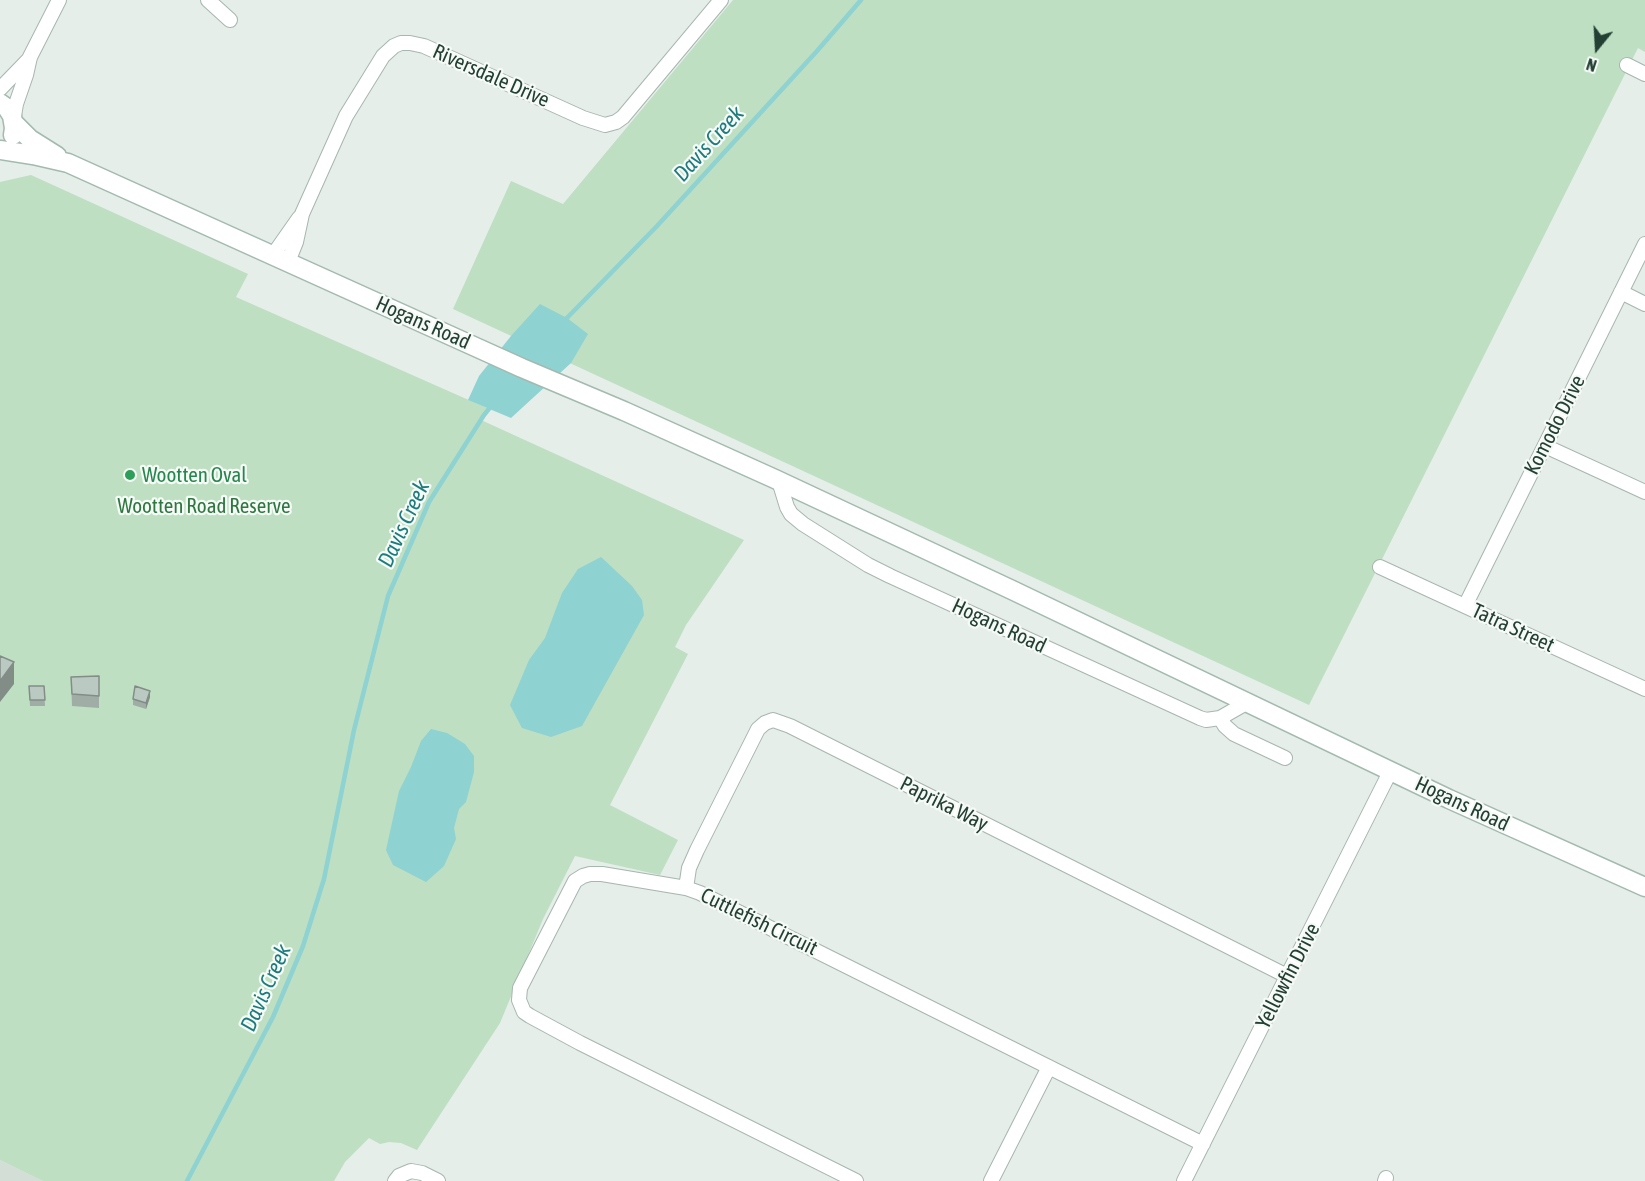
<!DOCTYPE html>
<html>
<head>
<meta charset="utf-8">
<style>
	body { margin:0 }
	#map { position:relative; width:1645px; height:1181px; overflow:hidden; background:#e5eee9; font-family:"Asap Condensed",sans-serif }
	canvas { display:block }
	.north { position:absolute; left:1567px; top:18px; width:60px; height:60px; -webkit-text-stroke:4px #f6faf7; paint-order:stroke; rotate:198deg; font-size:16px; font-weight:700; line-height:24px; text-align:center; color:#244034 }
	.north::after { content:''; display:block; margin:auto; width:21px; height:27px; background:#244034; clip-path:polygon(50% 0,100% 100%,50% 72%,0 100%) }
</style>
</head>
<body>
<div id="map">
<canvas width="1645" height="1181"></canvas>
<div class="north">N</div>
</div>
<script>
const ctx = document.querySelector('canvas').getContext('2d');
ctx.lineJoin = 'round';
function paint(path, color) {
  ctx.fillStyle = color;
  ctx.fill(path, 'evenodd');
}
function poly(rows) {
  const path = new Path2D();
  for (const r of rows) {
    path.moveTo(r[0], r[1]);
    for (let i = 2; i < r.length; i += 2) path.lineTo(r[i], r[i + 1]);
  }
  return path;
}
function stroke(path, color, width, dash) {
  ctx.strokeStyle = color;
  ctx.lineWidth = width;
  ctx.lineCap = dash ? 'butt' : 'round';
  ctx.setLineDash(dash || []);
  ctx.stroke(path);
}
function write(font, color, halo, rows, align = 'center') {
  ctx.font = font + ' "Asap Condensed",sans-serif';
  ctx.lineWidth = 4.5;
  ctx.setLineDash([]);
  ctx.textBaseline = 'middle';
  ctx.strokeStyle = halo;
  ctx.fillStyle = color;
  for (const [text, x, y, turn = 0] of rows) {
    ctx.save();
    ctx.translate(x, y);
    ctx.rotate((+turn || 0) * Math.PI / 180);
    ctx.textAlign = isNaN(turn) ? turn : align;
    if (halo) ctx.strokeText(text, 0, 0);
    ctx.fillText(text, 0, 0);
    ctx.restore();
  }
}
paint(poly([
	[0,1160,43,1181,0,1181]
]), '#d3ded7');
paint(poly([
	[733,0,1645,0,1645,52,1638,48,1636,52,1309,705,453,309,511,181,563,204],
	[31,175,248,274,236,297,489,409,481,420,744,540,686,625,675,647,688,654,610,805,678,840,660,875,575,856,543,919,500,1023,417,1150,401,1143,389,1142,380,1144,369,1138,345,1162,334,1181,43,1181,0,1160,0,182]
]), '#bedfc2');
paint(poly([
	[540,304,567,318,588,334,571,363,511,418,468,400,479,376,511,336],
	[601,557,632,586,642,600,644,615,582,726,551,737,522,728,510,705,529,660,545,638,562,593,578,569],
	[431,729,447,733,465,744,474,756,474,772,466,802,459,809,454,828,456,839,444,866,426,882,393,865,386,850,399,791,411,767,421,741]
]), '#8ed2d2');
stroke(poly([
	[563,322,657,226,817,51,861,0],
	[187,1181,273,1017,303,946,324,879,354,730,388,596,429,502,484,415,492,405]
]), '#8ed2d2', 4.5);
const street = poly([
	[208,0,230,20],
	[1627,65,1645,74],
	[0,89,30,58],
	[13,122,16,104,26,75,30,57,59,0],
	[273,255,299,218],
	[288,262,296,242,302,214,346,116,383,56,394,46,401,43,410,43,424,46,583,118,605,125,616,122,623,117,721,0],
	[1621,292,1645,304],
	[1545,446,1645,492],
	[779,481,787,507,791,514,803,524,868,565,890,576,1200,718,1206,720,1220,718,1248,702],
	[1380,567,1645,689],
	[1465,606,1645,244],
	[1220,718,1225,726,1234,734,1285,758],
	[686,888,689,868,697,850,755,735,758,729,765,723,773,720,790,726,1287,976],
	[395,1181,399,1176,411,1171,422,1173,438,1181],
	[856,1181,580,1043,530,1016,524,1012,519,1000,520,988,575,881,583,876,590,874,602,874,686,888,700,893,1203,1144],
	[991,1181,1049,1067],
	[1184,1181,1391,770],
	[1385,1181,1386,1178]
]);
const secondary = poly([
	[0,103,7,108,12,116,14,128,13,135],
	[14,123,30,139,57,156],
	[0,150,33,155,68,163,522,368,624,411,775,479,1012,590,1449,799,1645,887]
]);
stroke(street, '#a7b6af', 16);
stroke(secondary, '#a3baaf', 21);
stroke(street, '#fff', 14);
stroke(secondary, '#fff', 18);
paint(poly([
	[99,676,99,708,72,706,71,677],
	[29,686,44,686,45,706,30,706],
	[150,697,146,709,133,705,133,699]
]), '#a0ada6');
paint(poly([
	[14,662,14,684,0,702,0,681],
	[150,691,150,697,146,709,146,703]
]), '#828d87');
const building = poly([
	[0,656,14,662,0,681,0,656],
	[99,676,99,696,72,694,71,677,99,676],
	[29,686,44,686,45,700,30,700,29,686],
	[135,686,150,691,146,703,133,699,135,686]
]);
paint(building, '#bac9c1');
stroke(building, '#828d87', 1.5);
for (const [x, y, r, color] of [
	[130,475,6,"#2e9e5b"]
]) {
  const dot = new Path2D();
  dot.arc(x, y, r, 0, 2 * Math.PI);
  ctx.fillStyle = color;
  ctx.fill(dot);
  stroke(dot, '#f6faf7', 2);
}
write('21px', '#244034', '#f6faf7', [
	["Riversdale Drive",491,76,24],
	["Hogans Road",423,323,24],
	["Komodo Drive",1555,425,-63],
	["Hogans Road",999,626,25],
	["Tatra Street",1513,628,25],
	["Paprika Way",944,804,27],
	["Hogans Road",1462,804,25],
	["Cuttlefish Circuit",759,922,26],
	["Yellowfin Drive",1288,976,-63]
]);
write('21px', '#27864d', '#f6faf7', [
	["Wootten Oval",142,475]
], 'left');
write('21px', '#2e773f', '#f6faf7', [
	["Wootten Road Reserve",204,506]
]);
write('italic 22px', '#1d7b7d', '#f6faf7', [
	["Davis Creek",709,144,-48],
	["Davis Creek",404,524,-65],
	["Davis Creek",266,988,-66]
]);
</script>
</body>
</html>
